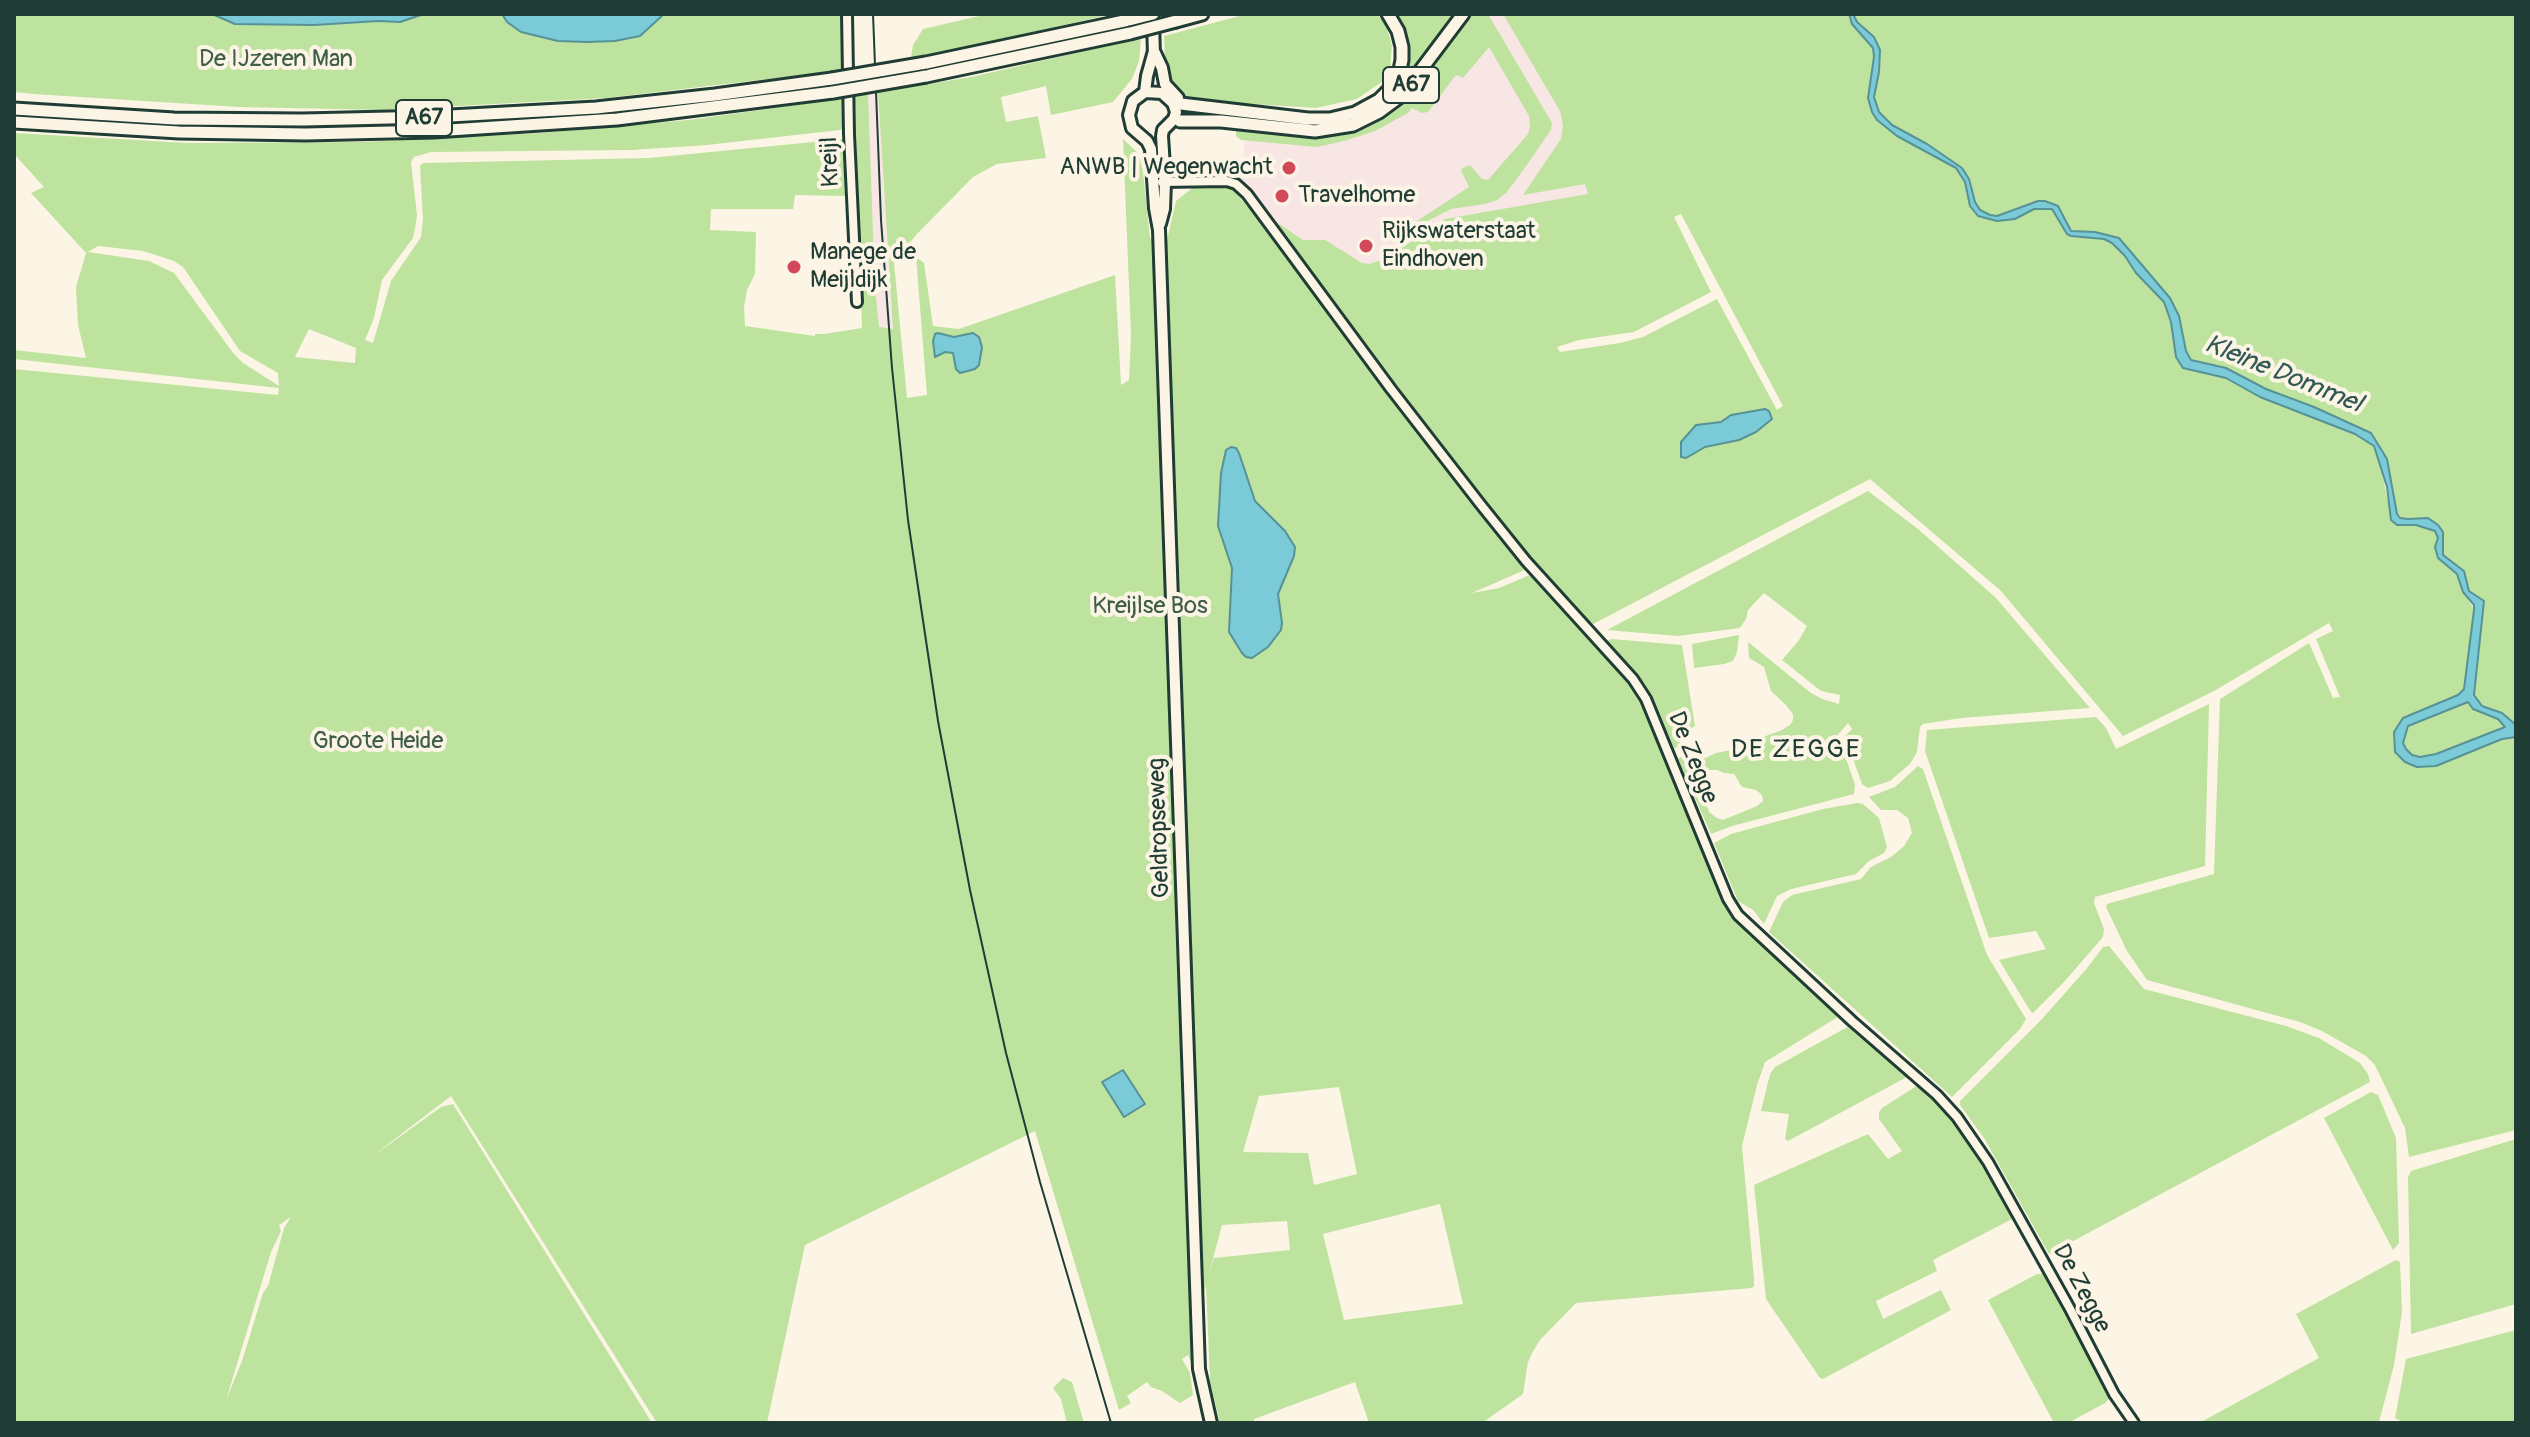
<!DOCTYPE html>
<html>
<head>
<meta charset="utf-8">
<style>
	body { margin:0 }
	#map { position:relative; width:2530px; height:1437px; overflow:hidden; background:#fcf5e5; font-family:Pangolin,sans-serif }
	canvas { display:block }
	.frame { position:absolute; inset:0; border:16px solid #1f3d34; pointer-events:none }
</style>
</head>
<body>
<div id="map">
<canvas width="2530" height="1437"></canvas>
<div class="frame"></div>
</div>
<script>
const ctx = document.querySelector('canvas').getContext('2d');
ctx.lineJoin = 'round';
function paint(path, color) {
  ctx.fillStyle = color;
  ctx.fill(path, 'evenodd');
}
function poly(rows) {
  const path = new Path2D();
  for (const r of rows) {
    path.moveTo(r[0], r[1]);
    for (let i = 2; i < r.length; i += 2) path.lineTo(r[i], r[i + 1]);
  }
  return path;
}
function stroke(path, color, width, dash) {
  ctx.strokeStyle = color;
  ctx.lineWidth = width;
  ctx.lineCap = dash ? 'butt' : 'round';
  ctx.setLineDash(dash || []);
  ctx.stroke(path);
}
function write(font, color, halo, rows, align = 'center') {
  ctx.font = font + ' Pangolin,sans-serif';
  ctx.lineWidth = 8;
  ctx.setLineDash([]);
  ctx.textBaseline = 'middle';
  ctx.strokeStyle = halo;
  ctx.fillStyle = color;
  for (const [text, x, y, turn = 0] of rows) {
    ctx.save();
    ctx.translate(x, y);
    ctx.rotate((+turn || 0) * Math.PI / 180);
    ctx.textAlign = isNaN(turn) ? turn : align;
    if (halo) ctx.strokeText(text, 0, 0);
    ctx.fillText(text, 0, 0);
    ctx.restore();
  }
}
paint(poly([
	[1480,14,1511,14,1557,86,1600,198,1369,295,1276,224,1241,181,1245,141,1256,136,1388,116],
	[878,92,890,288,909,495,896,497,875,287,868,93]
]), '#f8e6e5');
paint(poly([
	[14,14,844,14,844,70,607,98,383,110,239,107,33,94,14,92],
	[988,14,1112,14,965,48,911,57,913,45,923,29],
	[1247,14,1377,14,1386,25,1392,46,1390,69,1386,79,1357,99,1316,108,1188,100,1171,85,1165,61,1164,36],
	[1392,14,1456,14,1412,74,1398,89,1384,98,1403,72],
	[1468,14,1488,14,1552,123,1551,130,1519,176,1506,193,1497,200,1485,204,1451,209,1420,225,1417,221,1469,187,1461,170,1463,168,1470,165,1482,179,1488,180,1528,134,1530,127,1529,116,1489,47,1463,78,1456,75,1428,112,1422,113,1412,108,1408,113,1375,131,1344,141,1317,147,1241,140,1236,136,1236,125,1344,130,1409,92,1430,67],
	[1503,14,1849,14,1849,19,1857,31,1873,48,1874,57,1868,98,1878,120,1897,136,1956,168,1965,182,1970,206,1978,216,2015,219,2034,209,2052,209,2067,234,2071,236,2104,239,2112,243,2125,256,2136,273,2164,302,2171,322,2176,357,2183,368,2226,378,2260,397,2355,434,2374,446,2377,451,2388,501,2397,525,2416,525,2435,531,2438,538,2435,547,2443,563,2457,574,2461,586,2474,610,2464,689,2458,695,2403,718,2394,732,2395,752,2436,766,2502,739,2516,737,2516,1130,2409,1157,2405,1128,2375,1065,2366,1056,2322,1031,2300,1022,2147,980,2127,951,2106,907,2107,904,2214,874,2220,699,2309,643,2333,698,2340,697,2316,639,2333,631,2329,623,2214,691,2123,736,2001,591,1870,479,1593,624,1589,623,1536,565,1472,593,1499,588,1530,575,1631,686,1647,710,1728,910,1841,1015,1765,1062,1757,1085,1742,1146,1754,1279,1754,1286,1752,1288,1576,1303,1540,1340,1532,1353,1528,1362,1523,1394,1482,1423,1369,1423,1355,1382,1254,1419,1255,1423,1220,1423,1210,1381,1206,1284,1191,1349,1191,1362,1188,1355,1182,1359,1190,1373,1193,1395,1180,1403,1162,1391,1151,1387,1147,1382,1127,1396,1131,1403,1119,1410,1035,1131,805,1245,767,1423,657,1423,451,1096,370,1158,441,1107,453,1104,652,1423,14,1423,14,369,278,395,279,388,14,359,14,350,86,358,78,325,76,287,86,253,31,193,44,187,14,154,14,133,188,143,363,142,540,133,688,120,847,98,846,128,840,130,707,145,632,150,431,152,414,157,411,162,417,215,415,229,413,238,382,280,374,318,365,340,373,343,391,281,421,237,423,219,420,166,423,163,649,158,844,139,845,196,795,195,793,209,711,209,710,230,756,232,755,274,747,290,744,307,745,326,815,336,815,334,824,334,862,328,855,97,868,93,875,287,879,327,893,329,878,92,971,77,1141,38,1139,61,1132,79,1113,102,1051,115,1046,86,1001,97,1006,122,1038,116,1046,158,997,164,973,177,916,235,894,263,907,398,927,395,916,257,924,263,933,326,959,329,1115,275,1121,385,1129,380,1131,335,1123,139,1137,152,1142,162,1150,238,1167,240,1176,201,1196,185,1221,184,1232,188,1259,221,1267,225,1274,238,1286,239,1272,219,1303,240,1325,240,1362,263,1370,264,1388,257,1445,219,1588,194,1585,184,1523,195,1561,139,1563,125,1560,111],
	[1681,214,1783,406,1777,410,1717,299,1643,337,1620,343,1560,352,1557,347,1579,340,1634,332,1711,292,1674,217],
	[98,246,143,251,174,261,183,267,240,351,278,373,279,386,243,363,234,354,174,273,149,261,88,252],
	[309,329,356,348,355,363,295,357],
	[1765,409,1769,411,1756,431,1739,440,1705,447,1687,456,1696,425,1721,422,1731,415],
	[1339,1087,1357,1174,1314,1185,1308,1153,1243,1152,1259,1096],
	[1440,1204,1463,1304,1344,1320,1323,1234],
	[291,1217,284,1228,268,1286,263,1293,242,1361,226,1400,271,1252,281,1231,279,1225],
	[1287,1221,1290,1250,1214,1258,1209,1274,1222,1225],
	[1853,14,2516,14,2516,725,2502,713,2482,706,2474,695,2484,601,2469,590,2461,568,2443,555,2443,532,2438,525,2420,518,2400,518,2397,514,2387,459,2371,433,2314,407,2266,389,2226,368,2191,360,2186,351,2179,316,2170,297,2119,238,2071,231,2058,206,2045,201,2038,201,1997,216,1990,215,1980,210,1975,202,1969,179,1962,168,1927,144,1892,125,1879,112,1874,97,1880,50,1874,37,1857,22],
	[1868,491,1918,529,1996,598,2090,708,1961,718,1923,724,1920,727,1917,752,1910,764,1890,781,1868,788,1862,784,1845,736,1852,729,1848,723,1838,735,1855,785,1854,794,1732,826,1711,834,1691,789,1703,792,1709,812,1717,818,1723,820,1757,806,1763,801,1762,795,1756,790,1742,787,1734,774,1724,773,1717,770,1710,770,1687,780,1678,758,1685,756,1694,761,1701,760,1716,753,1740,748,1760,738,1780,731,1790,725,1793,720,1793,714,1785,704,1771,691,1764,667,1749,658,1748,642,1811,693,1822,699,1839,704,1840,695,1821,691,1782,660,1799,640,1807,626,1764,593,1748,610,1746,619,1740,628,1678,636,1607,630],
	[1739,635,1737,652,1733,661,1724,664,1694,668,1692,644],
	[1612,639,1682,645,1695,726,1684,734,1679,747,1674,748,1647,690,1631,668,1605,641],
	[2468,701,2482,714,2498,719,2505,727,2436,754,2420,757,2412,755,2406,749,2403,743,2408,726],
	[2209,704,2205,866,2095,897,2094,903,2104,929,2103,937,2064,982,2033,1013,2031,1012,1999,960,2046,949,2036,931,1989,938,1925,751,1927,730,2096,717,2106,728,2116,749],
	[1918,766,1923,769,1987,955,2026,1019,2020,1029,1952,1097,1769,932,1783,902,1792,895,1861,879,1871,867,1891,857,1904,846,1912,833,1908,818,1897,810,1881,810,1869,797,1895,787],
	[1857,803,1863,804,1879,818,1887,847,1884,853,1869,861,1856,874,1791,889,1777,896,1764,924,1753,910,1738,901,1714,843,1731,834,1823,809],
	[2109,946,2144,989,2286,1026,2319,1038,2360,1063,2368,1074,2370,1082,2049,1254,1984,1138,1960,1105,1960,1101,2042,1019,2088,967,2103,947],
	[1851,1025,1907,1077,1788,1141,1785,1139,1789,1114,1761,1111,1770,1074,1775,1067],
	[1918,1085,1962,1126,2014,1218,1933,1260,1937,1271,1876,1301,1883,1319,1941,1290,1951,1310,1823,1379,1820,1378,1766,1299,1754,1185,1868,1134,1888,1159,1902,1151,1879,1119,1879,1112,1882,1108],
	[2371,1092,2378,1095,2396,1138,2399,1243,2393,1250,2324,1118],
	[2516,1139,2516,1304,2411,1334,2408,1177,2411,1171],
	[2396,1260,2400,1262,2402,1312,2394,1365,2379,1422,2199,1423,2319,1358,2296,1314],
	[2037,1274,2043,1274,2111,1397,2105,1403,2068,1423,2054,1423,1988,1300],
	[2516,1330,2516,1423,2405,1423,2395,1418,2406,1359],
	[1063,1378,1072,1382,1084,1423,1067,1423,1061,1399,1053,1388]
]), '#bee39e');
const water = poly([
	[212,14,424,14,400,22,378,21,314,25,235,24,212,14],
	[502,14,664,14,640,36,615,41,587,42,558,41,521,32,507,22,502,14],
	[1849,14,1853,14,1857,22,1874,37,1880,50,1879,72,1874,97,1879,112,1892,125,1927,144,1962,168,1969,179,1975,202,1980,210,1990,215,1997,216,2038,201,2045,201,2058,206,2071,231,2095,232,2119,238,2170,298,2179,316,2186,351,2191,360,2226,368,2266,389,2314,407,2371,433,2387,459,2397,514,2400,518,2408,519,2428,518,2438,525,2443,532,2443,555,2464,571,2469,591,2484,601,2474,695,2482,706,2502,713,2516,725,2516,737,2502,739,2436,766,2417,767,2405,762,2395,752,2394,732,2403,718,2458,695,2464,689,2474,610,2474,605,2463,592,2457,574,2438,558,2435,547,2438,538,2435,531,2416,525,2397,525,2391,520,2387,487,2374,446,2355,434,2260,397,2226,378,2183,368,2176,357,2171,322,2164,302,2136,273,2125,256,2112,243,2104,239,2071,236,2067,234,2052,209,2034,209,2015,219,1997,221,1978,216,1970,206,1965,182,1956,168,1897,136,1877,120,1872,112,1868,98,1874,57,1873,48,1852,24,1849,14],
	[2468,702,2473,709,2498,719,2505,727,2436,754,2420,757,2412,755,2406,749,2403,743,2408,726,2468,702],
	[938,333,954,337,973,333,979,337,982,347,979,365,975,369,960,373,956,369,953,353,945,352,935,357,933,341,935,334,938,333],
	[1765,409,1769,411,1772,419,1756,432,1739,440,1705,447,1686,458,1681,457,1681,442,1696,425,1721,422,1731,415,1765,409],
	[1231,447,1236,448,1239,453,1255,501,1285,531,1295,547,1294,556,1278,594,1282,623,1281,630,1268,647,1252,658,1246,657,1242,653,1229,632,1232,568,1218,526,1221,473,1226,450,1231,447],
	[1123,1070,1145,1104,1124,1117,1102,1082,1123,1070]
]);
paint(water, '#7bcad8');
stroke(water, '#569296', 2);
const minor = poly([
	[847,14,849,134,857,302],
	[1162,182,1227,181,1236,184,1247,194,1391,389,1481,505,1526,561,1633,679,1646,699,1728,899,1738,915,1852,1021,1937,1095,1957,1117,1988,1162,2069,1307,2114,1394,2134,1423]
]);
const major = poly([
	[1153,20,1154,56],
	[1154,51,1162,68,1165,84,1178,98],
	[1145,92,1147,76,1154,51],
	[1162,136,1163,130,1174,119,1176,112,1173,103,1162,93,1145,92,1133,101,1129,115,1132,128,1147,141,1151,149,1155,208,1159,230,1199,1369,1211,1423],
	[1160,224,1164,209,1165,182,1162,136]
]);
const highway = poly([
	[1176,21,1202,14],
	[926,63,1129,20],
	[926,76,1130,33],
	[1181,104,1308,119,1330,119,1355,113,1379,100,1392,87,1399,75,1402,60,1402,47,1398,31,1388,14],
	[14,109,174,119,303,120,432,117,596,108,715,95,832,79],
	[1180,121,1221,121,1315,131,1353,125,1379,112,1402,95,1463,14],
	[14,122,179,132,306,134,434,131,617,119,833,92]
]);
stroke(minor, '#1f3d34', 14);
stroke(major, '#1f3d34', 16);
stroke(highway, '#1f3d34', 17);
stroke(minor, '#fcf5e5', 8);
stroke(major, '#fcf5e5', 10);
stroke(highway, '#fcf5e5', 11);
stroke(poly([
	[873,14,881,220,892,368,908,520,938,721,970,890,1006,1053,1040,1182,1111,1423]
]), '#1f3d34', 2);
const highwayBridge = poly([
	[1129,20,1153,14],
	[1130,33,1176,21],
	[832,79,926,63],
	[833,92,926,76]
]);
stroke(highwayBridge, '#1f3d34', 17, []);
stroke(highwayBridge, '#fcf5e5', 11);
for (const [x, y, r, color] of [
	[1289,168,8,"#d1495b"],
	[1282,196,8,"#d1495b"],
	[1366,246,8,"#d1495b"],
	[794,267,8,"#d1495b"]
]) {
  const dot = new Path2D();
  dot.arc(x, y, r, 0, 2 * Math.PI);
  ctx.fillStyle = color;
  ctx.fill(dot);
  stroke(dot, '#fcf5e5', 3);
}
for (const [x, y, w] of [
	[1411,85,56],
	[424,118,56]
]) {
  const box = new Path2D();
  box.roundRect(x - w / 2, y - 18, w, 36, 6);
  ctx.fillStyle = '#fcf5e5';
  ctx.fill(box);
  stroke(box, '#1f3d34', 2);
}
write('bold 22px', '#1f3d34', null, [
	["A67",1411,85],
	["A67",424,118]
]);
write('24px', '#3f5e49', '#fcf5e5', [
	["De IJzeren Man",276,60],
	["Kreijlse Bos",1150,607],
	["Groote Heide",378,742]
]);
write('24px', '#1f3d34', '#fcf5e5', [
	["Kreijl",831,162,-92],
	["De Zegge",1692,758,68],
	["Geldropseweg",1160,828,-92],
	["De Zegge",2081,1289,62]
]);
write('24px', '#1f3d34', '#fcf5e5', [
	["ANWB | Wegenwacht",1273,168,"right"],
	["Travelhome",1298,196],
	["Rijkswaterstaat",1382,232],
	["Eindhoven",1382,260],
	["Manege de",810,253],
	["Meijldijk",810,281]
], 'left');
write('italic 26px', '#315955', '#fcf5e5', [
	["Kleine Dommel",2283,375,22]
]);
ctx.letterSpacing = '2px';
write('26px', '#1f3d34', '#fcf5e5', [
	["DE ZEGGE",1796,750]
]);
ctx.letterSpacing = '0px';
</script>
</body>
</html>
